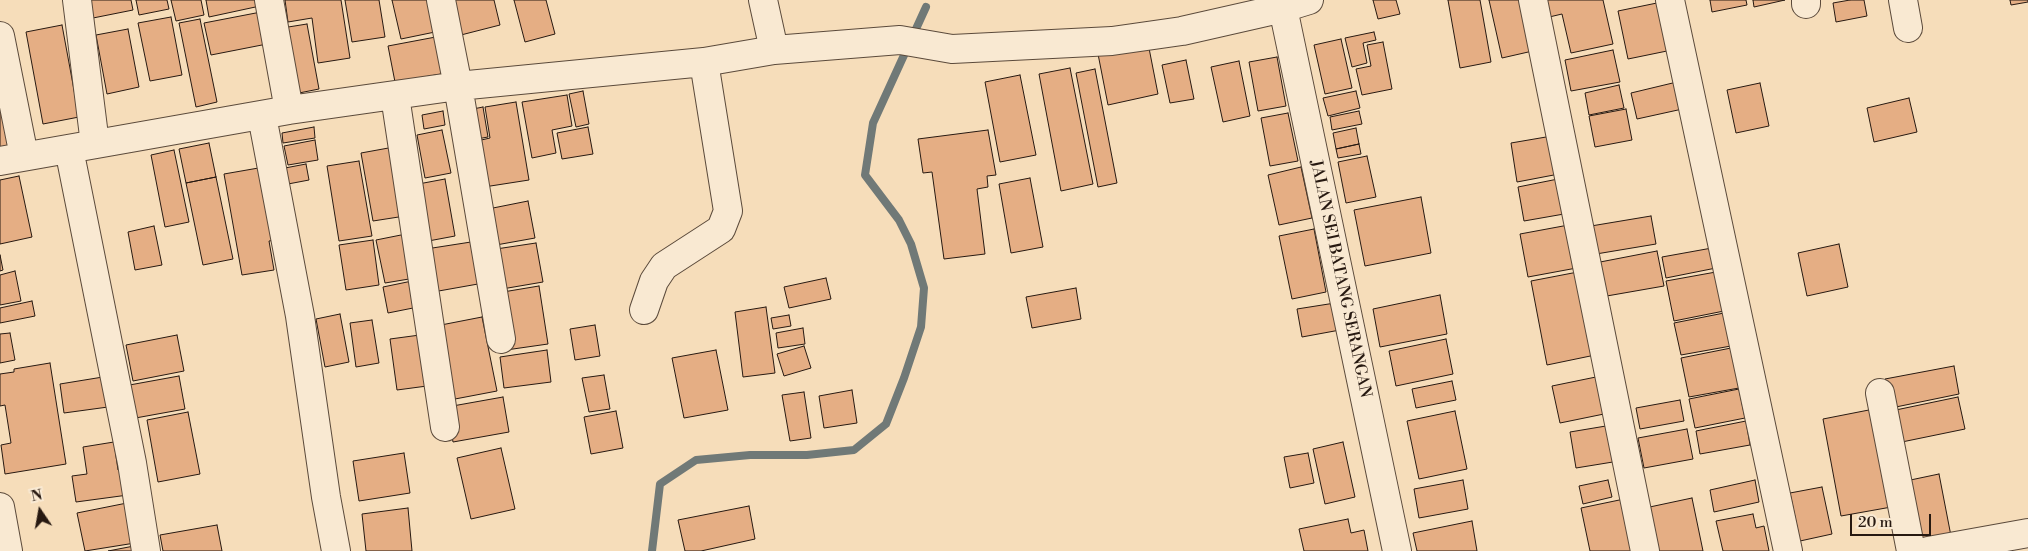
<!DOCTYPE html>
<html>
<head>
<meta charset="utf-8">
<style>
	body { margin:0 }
	#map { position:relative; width:2028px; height:551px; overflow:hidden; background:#f6ddba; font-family:"Libre Bodoni",serif }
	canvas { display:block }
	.north { position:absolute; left:15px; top:486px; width:50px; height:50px; -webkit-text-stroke:4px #f9e9d2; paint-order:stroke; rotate:348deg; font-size:14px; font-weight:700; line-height:20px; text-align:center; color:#271911 }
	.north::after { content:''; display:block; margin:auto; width:18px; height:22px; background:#271911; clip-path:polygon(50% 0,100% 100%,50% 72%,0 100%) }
	.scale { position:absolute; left:1850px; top:514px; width:81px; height:22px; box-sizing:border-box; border:2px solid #271911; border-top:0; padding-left:6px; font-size:15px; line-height:18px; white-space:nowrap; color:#271911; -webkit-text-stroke:4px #f9e9d2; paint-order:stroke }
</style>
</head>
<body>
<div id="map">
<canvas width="2028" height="551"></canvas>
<div class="north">N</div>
<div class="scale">20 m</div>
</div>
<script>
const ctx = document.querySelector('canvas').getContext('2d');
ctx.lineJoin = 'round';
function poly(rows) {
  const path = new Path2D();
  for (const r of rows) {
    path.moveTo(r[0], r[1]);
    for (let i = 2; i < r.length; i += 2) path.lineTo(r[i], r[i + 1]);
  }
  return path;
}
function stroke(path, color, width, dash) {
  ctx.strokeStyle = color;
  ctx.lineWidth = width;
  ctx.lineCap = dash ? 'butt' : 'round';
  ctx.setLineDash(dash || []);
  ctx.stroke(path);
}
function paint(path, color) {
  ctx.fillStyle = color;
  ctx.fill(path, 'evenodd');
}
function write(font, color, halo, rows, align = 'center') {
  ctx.font = font + ' "Libre Bodoni",serif';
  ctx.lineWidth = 5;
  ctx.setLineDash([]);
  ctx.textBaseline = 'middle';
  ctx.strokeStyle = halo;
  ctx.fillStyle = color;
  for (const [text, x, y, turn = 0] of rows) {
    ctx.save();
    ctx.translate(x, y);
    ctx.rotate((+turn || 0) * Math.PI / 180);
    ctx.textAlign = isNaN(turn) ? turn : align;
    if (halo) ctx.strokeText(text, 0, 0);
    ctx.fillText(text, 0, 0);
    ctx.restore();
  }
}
stroke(poly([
	[652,551,660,484,696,460,750,455,807,455,854,450,886,424,904,378,921,327,924,288,911,244,899,220,865,175,873,123,926,7]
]), '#707977', 8);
const building = poly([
	[90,0,131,0,133,10,93,18,90,0],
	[136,0,167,0,169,9,139,15,136,0],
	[171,0,201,0,204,15,176,21,171,0],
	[206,0,259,0,260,6,209,17,206,0],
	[285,0,341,0,350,58,318,63,312,18,288,22,285,0],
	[345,0,379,0,385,37,352,42,345,0],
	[392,0,429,0,435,32,401,39,392,0],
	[449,0,494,0,500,25,457,36,449,0],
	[514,0,546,0,555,34,525,42,514,0],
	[1373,0,1396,0,1400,14,1378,19,1373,0],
	[1448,0,1480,0,1491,62,1460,68,1448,0],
	[1489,0,1526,0,1537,50,1502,58,1489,0],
	[1541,0,1603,0,1613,44,1571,53,1562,14,1545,18,1541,0],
	[1710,0,1746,0,1747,5,1712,12,1710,0],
	[1753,0,1785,0,1754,7,1753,0],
	[1850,0,1864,0,1867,16,1836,22,1833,3,1850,0],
	[2010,0,2028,0,2028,2,2011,5,2010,0],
	[1657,3,1667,51,1628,59,1618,11,1657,3],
	[261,12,267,44,211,55,204,23,261,12],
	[171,17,182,75,150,81,138,23,171,17],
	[200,19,217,102,196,107,179,23,200,19],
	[307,24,319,89,294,94,282,28,307,24],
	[62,25,79,117,43,124,26,32,62,25],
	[128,29,139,87,107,94,96,35,128,29],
	[1374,32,1376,40,1363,43,1367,63,1352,67,1345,38,1374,32],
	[441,36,447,73,395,82,388,46,441,36],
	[1341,39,1352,88,1325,94,1314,45,1341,39],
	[1383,42,1392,89,1362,95,1356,69,1371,66,1367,45,1383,42],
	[1148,43,1158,94,1108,105,1098,54,1148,43],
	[1613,50,1620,82,1571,91,1565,60,1613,50],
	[1277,57,1286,106,1258,111,1249,62,1277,57],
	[1186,60,1194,99,1170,103,1162,65,1186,60],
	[1239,61,1250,116,1223,122,1211,67,1239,61],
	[1070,68,1093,184,1061,191,1039,74,1070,68],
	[1095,69,1117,183,1098,187,1076,73,1095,69],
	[1020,75,1036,155,1000,162,985,82,1020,75],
	[1681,81,1687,108,1637,119,1631,93,1681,81],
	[1760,83,1769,126,1736,133,1727,90,1760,83],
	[1619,85,1624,108,1589,115,1585,93,1619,85],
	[583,91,589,124,576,127,569,94,583,91],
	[1356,91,1360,108,1328,116,1323,98,1356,91],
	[567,95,572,126,552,130,556,153,532,158,522,102,567,95],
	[0,97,12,145,0,147,0,97],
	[1909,98,1917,132,1874,142,1867,108,1909,98],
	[516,102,529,180,484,187,477,141,490,138,485,107,516,102],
	[483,107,488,137,477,139,473,109,483,107],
	[1626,109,1632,140,1595,147,1589,116,1626,109],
	[443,111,445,125,424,129,422,115,443,111],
	[1359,111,1362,124,1332,130,1330,117,1359,111],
	[1288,113,1298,161,1270,166,1261,118,1288,113],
	[314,127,315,138,283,143,282,133,314,127],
	[588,127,593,154,562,159,557,133,588,127],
	[1356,128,1359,144,1336,149,1333,133,1356,128],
	[442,130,451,173,425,178,417,135,442,130],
	[988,130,996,175,987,176,988,187,977,189,985,254,944,259,932,172,923,173,918,139,988,130],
	[1552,136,1559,174,1517,182,1511,143,1552,136],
	[315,140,318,160,288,165,284,146,315,140],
	[209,143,216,177,186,183,179,149,209,143],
	[1359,144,1361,154,1338,158,1336,149,1359,144],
	[394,147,405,216,373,221,361,153,394,147],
	[174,150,189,222,165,227,151,155,174,150],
	[1367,156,1376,197,1346,203,1338,162,1367,156],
	[359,161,372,236,339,241,327,166,359,161],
	[306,164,309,180,288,184,285,168,306,164],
	[270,166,282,239,269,241,274,270,242,275,224,174,270,166],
	[1301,167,1312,218,1279,225,1268,175,1301,167],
	[19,176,32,237,0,244,0,180,19,176],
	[216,177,233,259,203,265,186,183,216,177],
	[1030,178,1043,247,1011,253,999,184,1030,178],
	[445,179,455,236,423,242,413,185,445,179],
	[1558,179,1564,214,1524,221,1518,187,1558,179],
	[1421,197,1431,253,1365,266,1354,210,1421,197],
	[528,201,535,238,496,245,488,209,528,201],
	[1651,216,1656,244,1596,254,1591,226,1651,216],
	[1574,224,1582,267,1528,277,1520,234,1574,224],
	[154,226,162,265,135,270,128,232,154,226],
	[1314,229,1326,292,1292,299,1279,236,1314,229],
	[406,234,415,278,385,283,376,240,406,234],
	[373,240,379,285,346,290,339,245,373,240],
	[471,242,478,284,433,292,426,249,471,242],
	[536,243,543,282,502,289,496,249,536,243],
	[1839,244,1848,287,1807,296,1798,253,1839,244],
	[1712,248,1716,268,1666,278,1662,257,1712,248],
	[1657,251,1664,286,1601,297,1595,263,1657,251],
	[0,255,3,270,0,271,0,255],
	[15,271,21,301,0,305,0,275,15,271],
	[1583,271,1600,354,1547,365,1531,281,1583,271],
	[1716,272,1724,311,1674,321,1666,281,1716,272],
	[826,278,831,299,789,308,784,287,826,278],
	[417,280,423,306,388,313,383,287,417,280],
	[539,286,548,344,506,350,497,293,539,286],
	[1076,288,1081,319,1032,328,1026,297,1076,288],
	[1440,295,1447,334,1380,347,1373,309,1440,295],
	[32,301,35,316,0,323,0,308,32,301],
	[1335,303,1340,330,1302,337,1297,309,1335,303],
	[766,307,775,373,743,377,735,312,766,307],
	[1724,313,1731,346,1681,355,1674,323,1724,313],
	[340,314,349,362,325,367,316,319,340,314],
	[789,315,791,326,773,329,771,318,789,315],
	[482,317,497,391,455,399,441,325,482,317],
	[372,320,379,363,356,367,350,323,372,320],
	[595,325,600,356,575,360,570,329,595,325],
	[803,328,805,344,778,348,776,333,803,328],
	[10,333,15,360,0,363,0,334,10,333],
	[177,335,184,371,133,381,126,345,177,335],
	[420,335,427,386,397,390,390,339,420,335],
	[1446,339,1453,374,1396,386,1389,351,1446,339],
	[804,346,811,368,784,376,777,354,804,346],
	[1731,348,1739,388,1689,397,1681,358,1731,348],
	[547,350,551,382,504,388,500,357,547,350],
	[716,350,728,410,684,418,672,358,716,350],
	[50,363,66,464,5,474,1,445,11,443,5,405,0,406,0,374,14,372,14,369,50,363],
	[1954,366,1959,394,1891,408,1885,379,1954,366],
	[604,375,610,409,589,412,582,378,604,375],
	[179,376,185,409,130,419,124,386,179,376],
	[103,377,108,407,64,413,60,384,103,377],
	[1596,377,1604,414,1560,423,1552,386,1596,377],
	[1452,381,1456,400,1416,408,1412,389,1452,381],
	[1739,389,1745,418,1695,428,1689,399,1739,389],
	[852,390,857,423,824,428,819,396,852,390],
	[804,392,811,438,790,441,782,395,804,392],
	[503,397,509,432,453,442,447,407,503,397],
	[1958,397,1965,429,1897,443,1891,411,1958,397],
	[1680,400,1684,421,1640,429,1636,408,1680,400],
	[1879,408,1897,506,1841,516,1823,419,1879,408],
	[616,411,623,448,591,454,584,417,616,411],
	[1455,411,1467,469,1419,479,1407,421,1455,411],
	[188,412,200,474,158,482,147,420,188,412],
	[1746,421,1750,445,1700,454,1696,431,1746,421],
	[1612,425,1619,461,1576,468,1570,432,1612,425],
	[1687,429,1693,459,1644,468,1638,438,1687,429],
	[114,442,118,470,124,469,128,495,76,502,72,476,87,474,83,447,114,442],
	[1343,442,1355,497,1325,504,1313,449,1343,442],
	[501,448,515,509,471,519,457,458,501,448],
	[404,453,410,493,359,501,353,461,404,453],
	[1308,453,1314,483,1290,488,1284,457,1308,453],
	[1939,474,1951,536,1914,543,1901,482,1939,474],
	[1463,480,1468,509,1419,518,1414,489,1463,480],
	[1608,480,1612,497,1583,504,1579,486,1608,480],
	[1755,480,1759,502,1714,512,1710,490,1755,480],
	[1822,487,1832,534,1800,541,1790,493,1822,487],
	[1629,498,1640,551,1590,551,1581,508,1629,498],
	[1692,498,1703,551,1654,551,1645,508,1692,498],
	[127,503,135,543,85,551,77,513,127,503],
	[749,506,755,539,701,551,685,551,678,520,749,506],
	[408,508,412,551,366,551,362,514,408,508],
	[1753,514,1756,528,1764,526,1769,551,1723,551,1716,521,1753,514],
	[1348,519,1351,533,1364,530,1368,551,1304,551,1299,529,1348,519],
	[1472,521,1477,551,1417,551,1413,533,1472,521],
	[217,525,222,551,163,551,160,535,217,525],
	[134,546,135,551,108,551,134,546]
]);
paint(building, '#e5ae84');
stroke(building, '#271911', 1);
const minor = poly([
	[77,0,95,144],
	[269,0,289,110],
	[441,0,458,86,501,339],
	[763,0,774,50],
	[1533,0,1645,551],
	[1670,0,1788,551],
	[1806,0,1806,4],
	[1903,0,1908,28],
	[1283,8,1397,551],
	[0,36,24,156],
	[395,96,445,427],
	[262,116,300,316,326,497,336,551],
	[69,149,132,463,146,551],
	[0,161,289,110,458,86,704,62,774,50,900,40,952,49,1112,41,1182,31,1283,8,1309,0],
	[644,310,654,281,664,266,721,229,728,211,704,62],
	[1880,393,1911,551],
	[0,507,8,551],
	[1928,551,2028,533]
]);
stroke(minor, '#5b4a3b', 30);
stroke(minor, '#f9e9d2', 28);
write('16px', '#271911', '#f9e9d2', [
	["JALAN SEI BATANG SERANGAN",1340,279,78]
]);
</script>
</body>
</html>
